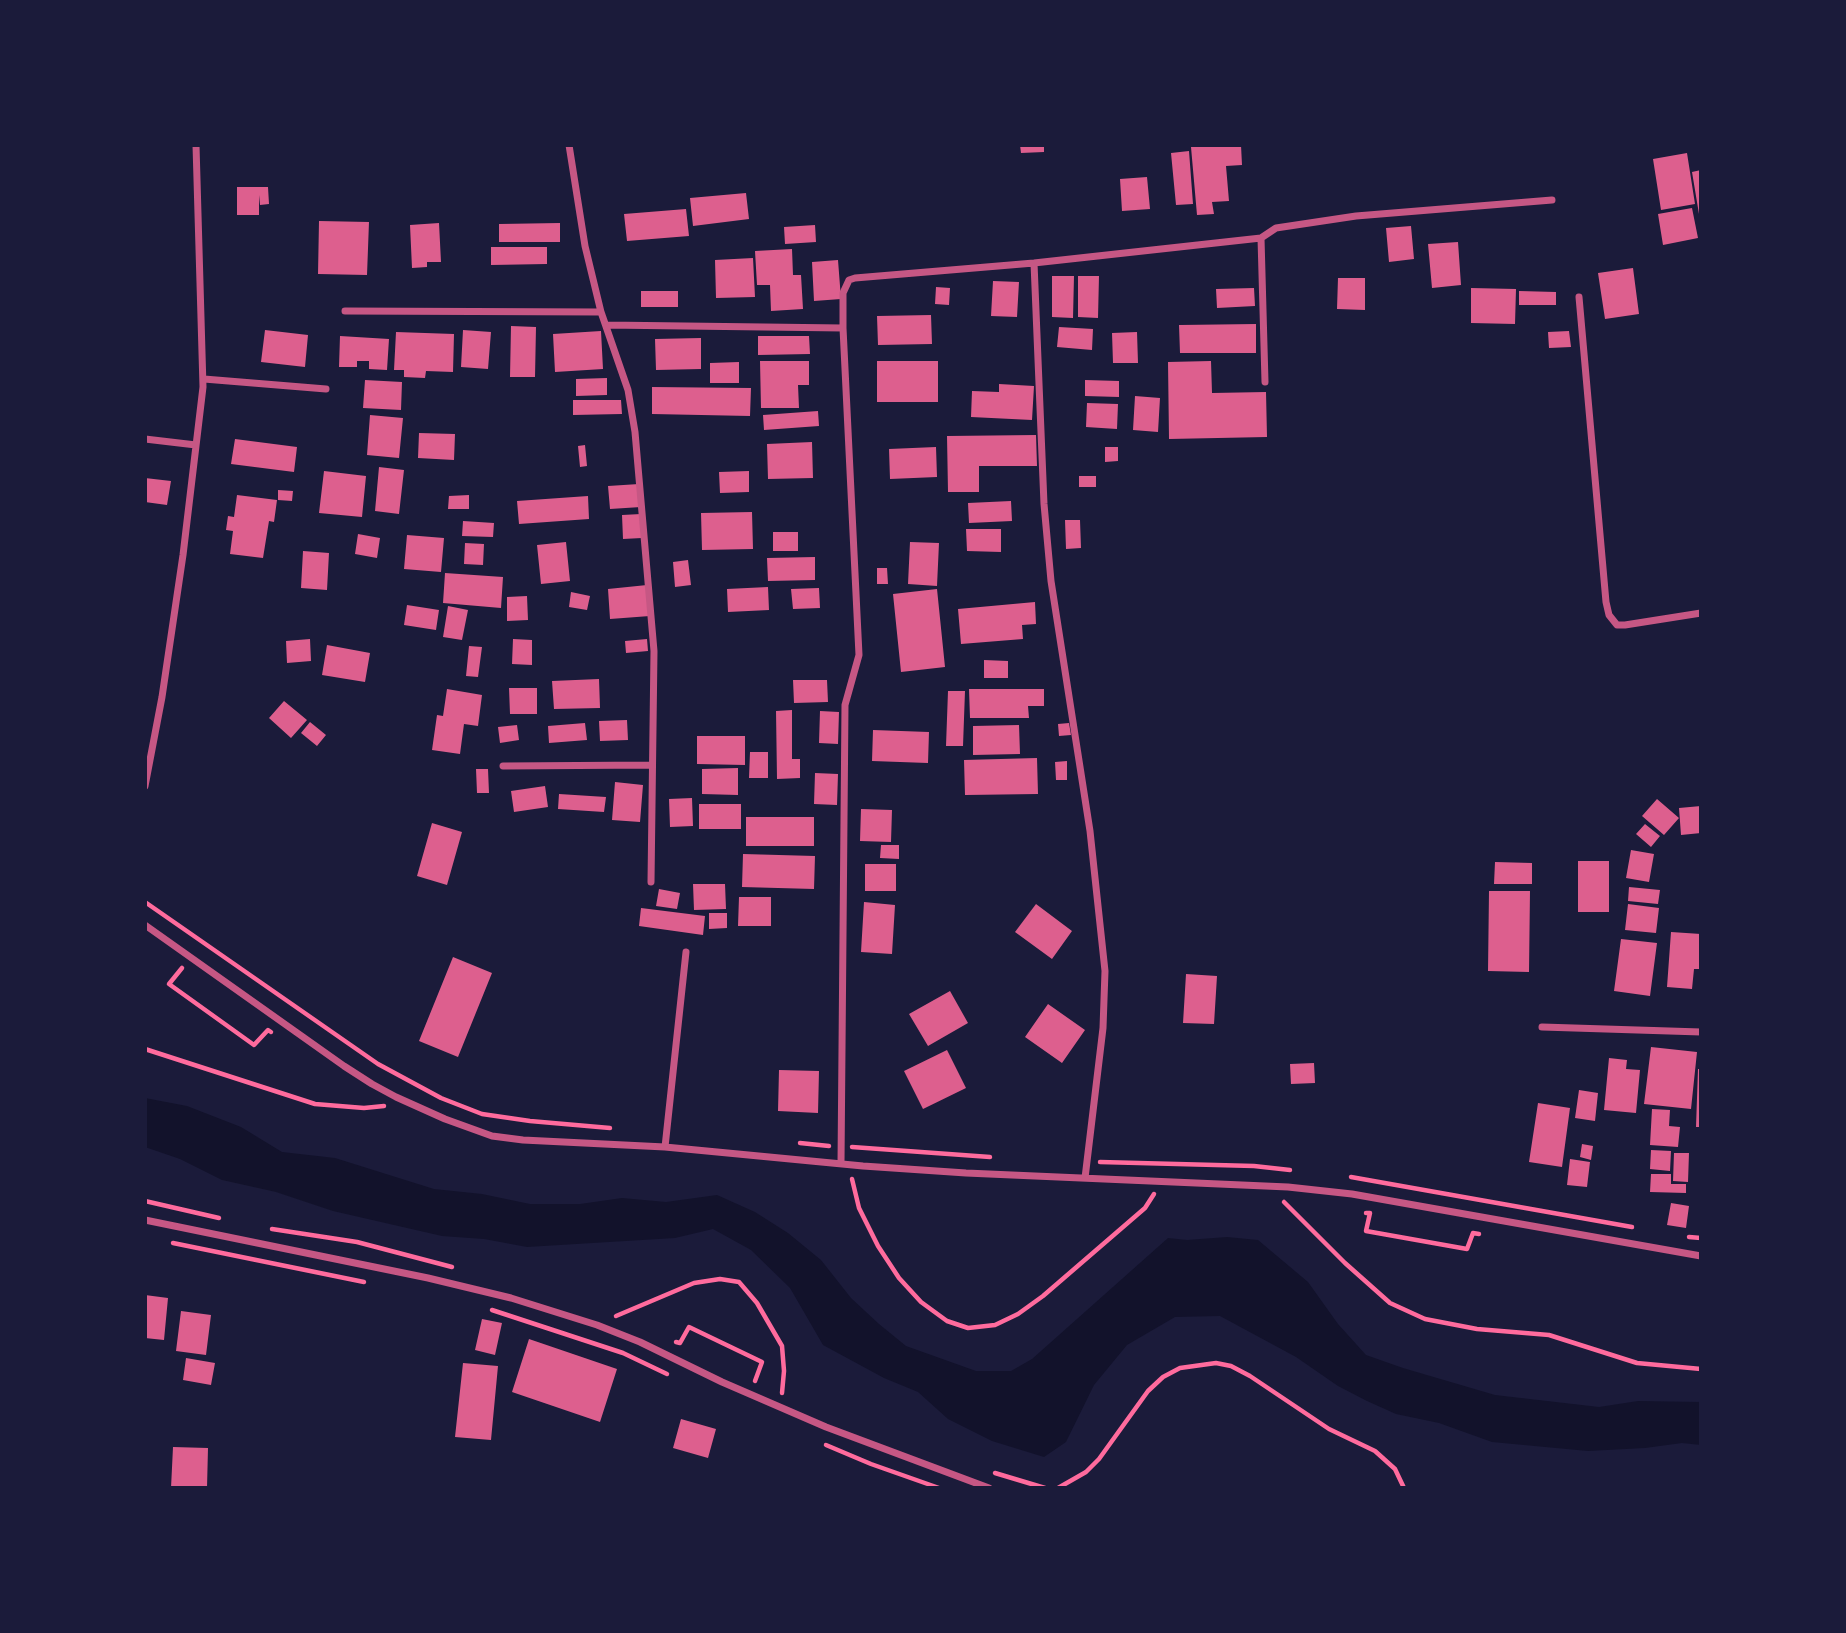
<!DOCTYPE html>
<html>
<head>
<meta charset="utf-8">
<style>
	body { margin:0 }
	#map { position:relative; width:1846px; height:1633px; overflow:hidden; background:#1b1b3a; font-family:Figtree,sans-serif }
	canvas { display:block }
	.frame { position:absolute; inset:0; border:147px solid #1b1b3a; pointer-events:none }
</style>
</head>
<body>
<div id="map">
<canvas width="1846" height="1633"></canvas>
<div class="frame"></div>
</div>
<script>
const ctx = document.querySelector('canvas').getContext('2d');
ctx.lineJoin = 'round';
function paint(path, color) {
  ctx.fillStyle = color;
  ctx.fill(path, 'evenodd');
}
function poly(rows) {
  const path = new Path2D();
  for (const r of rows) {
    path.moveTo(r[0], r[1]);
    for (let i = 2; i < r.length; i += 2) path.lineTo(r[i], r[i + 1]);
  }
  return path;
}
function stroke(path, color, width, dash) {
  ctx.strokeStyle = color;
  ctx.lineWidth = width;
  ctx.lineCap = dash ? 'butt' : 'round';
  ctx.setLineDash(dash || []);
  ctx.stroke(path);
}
paint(poly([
	[145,1098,187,1106,241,1127,282,1152,335,1158,434,1189,482,1194,530,1204,580,1204,622,1198,666,1202,717,1195,755,1212,788,1233,821,1260,851,1298,879,1324,906,1346,976,1371,1011,1371,1032,1359,1168,1238,1187,1240,1227,1237,1258,1240,1308,1282,1338,1324,1366,1355,1403,1368,1495,1395,1599,1407,1638,1401,1701,1402,1701,1445,1682,1443,1645,1448,1588,1451,1492,1442,1439,1423,1396,1414,1367,1401,1338,1386,1296,1357,1220,1316,1175,1317,1127,1345,1094,1385,1066,1442,1044,1457,992,1441,948,1419,918,1392,884,1378,823,1345,790,1288,751,1250,713,1229,675,1238,527,1247,484,1239,442,1236,333,1211,276,1192,222,1180,180,1159,145,1147]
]), '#12122b');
paint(poly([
	[1020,145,1044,145,1044,152,1021,153],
	[1208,145,1241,145,1242,165,1226,166,1229,201,1212,202,1214,214,1197,215,1191,147],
	[1189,151,1193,204,1176,205,1171,153],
	[1687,153,1695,204,1661,210,1653,159],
	[1701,170,1701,214,1699,214,1692,172],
	[1147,177,1150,209,1122,211,1120,179],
	[237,187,268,187,269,204,260,205,259,195,259,215,237,215],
	[746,193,749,219,693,226,690,198],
	[1692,208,1698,238,1663,245,1658,214],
	[686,209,689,236,627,241,624,214],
	[319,221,369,222,367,275,318,274],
	[439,223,441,262,427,262,427,267,412,268,410,225],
	[560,223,560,242,499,242,499,224],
	[815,225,816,242,785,244,784,227],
	[1411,226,1414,259,1389,262,1386,228],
	[1458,242,1461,285,1432,288,1428,244],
	[491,247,547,247,547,264,491,265],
	[792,249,793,275,801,275,803,309,771,311,770,285,757,285,755,251],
	[753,258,755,297,716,298,715,260],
	[838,260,841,299,814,301,812,262],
	[1633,268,1639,314,1605,319,1598,273],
	[1052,276,1074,276,1073,318,1052,317],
	[1078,276,1099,276,1098,318,1078,317],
	[1338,278,1365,278,1365,310,1337,309],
	[993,281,1019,282,1017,317,991,316],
	[936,287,950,288,949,305,935,304],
	[1254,288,1255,306,1217,308,1216,289],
	[1471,288,1516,289,1515,324,1471,323],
	[641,291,678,291,678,307,641,307],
	[1519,291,1556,292,1556,305,1519,305],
	[931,315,932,344,878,345,877,316],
	[1256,324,1256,353,1180,353,1179,325],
	[511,326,536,327,535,377,510,377],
	[1059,327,1093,329,1092,350,1057,347],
	[265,330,308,335,305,367,261,362],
	[463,330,491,332,488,369,461,367],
	[601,331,603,369,555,372,553,334],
	[1569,331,1571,347,1549,348,1548,332],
	[396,332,454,334,453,372,426,371,425,378,404,377,404,370,394,370],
	[1137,332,1138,363,1113,363,1112,333],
	[340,336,389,339,387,370,369,369,369,361,357,361,357,367,339,367],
	[758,336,809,336,810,354,758,355],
	[701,338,701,369,656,370,655,339],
	[760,361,809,361,809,385,798,385,799,408,761,408],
	[877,361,938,361,938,402,877,402],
	[1211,361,1212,393,1266,392,1267,437,1169,439,1168,362],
	[739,362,739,383,710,383,710,363],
	[607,378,607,395,576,396,576,379],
	[365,380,402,382,401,410,363,408],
	[1085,380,1119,381,1119,397,1085,396],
	[999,384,1034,386,1032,420,971,417,972,391,999,392],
	[652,387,751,388,750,416,652,414],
	[1135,396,1160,398,1158,432,1133,430],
	[573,400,621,400,622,414,573,415],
	[1087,403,1118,404,1117,429,1086,427],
	[818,411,819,426,764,430,763,415],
	[370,415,403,418,399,458,367,455],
	[419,433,455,434,454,460,418,458],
	[1036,435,1037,466,979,466,979,492,948,492,947,436],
	[235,439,297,447,294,472,231,464],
	[812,442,813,478,768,479,767,444],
	[585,445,587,466,580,467,578,446],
	[936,447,937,477,890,479,889,449],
	[1105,447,1118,447,1118,461,1105,462],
	[379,467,404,470,399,514,375,511],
	[324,471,366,476,362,517,319,513],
	[749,471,749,492,720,493,719,472],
	[1079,476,1096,476,1096,487,1079,487],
	[145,478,171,481,167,505,145,502],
	[639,484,641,507,610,509,608,486],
	[278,490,293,491,292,501,278,500],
	[237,495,277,500,274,522,269,521,263,558,230,554,233,531,226,530,228,516,234,517],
	[469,495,469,509,448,509,449,496],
	[588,496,589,519,519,524,517,501],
	[1011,501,1012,521,969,523,968,503],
	[752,512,753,549,702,550,701,513],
	[641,514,642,538,623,539,622,515],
	[1065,520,1080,520,1081,548,1066,549],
	[463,521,494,523,493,537,462,536],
	[966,529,1001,529,1001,552,967,551],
	[773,532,798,532,798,551,773,551],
	[358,534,380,538,377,558,355,554],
	[407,535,444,538,441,572,404,569],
	[566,542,570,581,541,584,537,545],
	[910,542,939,543,937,586,908,584],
	[465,543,484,544,483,565,464,564],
	[303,551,329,553,327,590,301,588],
	[815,557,815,580,768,581,767,558],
	[688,560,691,585,675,587,673,562],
	[877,568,887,568,888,584,877,584],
	[445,573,503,577,501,608,443,603],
	[647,585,650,616,610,619,608,589],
	[768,587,769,610,728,612,727,589],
	[819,588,820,608,793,609,791,589],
	[937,589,945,667,901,672,893,594],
	[571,592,590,596,587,610,569,607],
	[527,596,528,620,507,621,507,597],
	[1035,602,1036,624,1022,625,1023,639,961,644,958,609],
	[407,605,439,610,436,630,404,625],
	[448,606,468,610,462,640,443,637],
	[310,639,311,661,287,663,286,641],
	[513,639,532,640,532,665,512,664],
	[647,639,648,651,626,653,625,641],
	[327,645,370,653,365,682,322,675],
	[469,646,482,647,478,677,466,676],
	[984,660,1008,661,1008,678,984,678],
	[599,679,600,708,554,709,552,681],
	[793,680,827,680,828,702,794,703],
	[509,688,537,688,537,714,510,714],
	[447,689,482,695,478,726,464,724,460,754,432,750,437,715,443,716],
	[969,689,1044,689,1044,706,1028,706,1029,718,970,718],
	[948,691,965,691,963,746,946,746],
	[284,701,307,720,291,738,269,718],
	[792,710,792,759,800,759,800,778,777,779,776,711],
	[820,711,839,712,838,744,819,743],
	[627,720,628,740,600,741,599,721],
	[310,722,326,735,317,746,301,733],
	[585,723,587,740,549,743,548,726],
	[1069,723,1071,735,1059,736,1058,724],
	[517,725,519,740,500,743,498,727],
	[1019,725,1020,754,973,755,973,726],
	[873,730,929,732,928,763,872,761],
	[697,736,745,736,745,765,697,764],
	[750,752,768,752,768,778,749,778],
	[1037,758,1038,794,965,795,964,760],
	[1067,761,1067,780,1056,780,1055,762],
	[738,768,738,795,702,794,702,769],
	[476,769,488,769,489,793,477,793],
	[815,773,838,774,837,805,814,804],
	[615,782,643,785,640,822,612,820],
	[545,786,548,807,514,812,511,791],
	[559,794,606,797,604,812,558,809],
	[692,798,693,826,670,827,669,799],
	[1657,799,1679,818,1664,835,1642,816],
	[699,804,741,804,741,829,699,829],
	[1701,806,1701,833,1681,835,1679,808],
	[861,809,892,810,891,842,860,841],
	[746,817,814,817,814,846,746,846],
	[432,823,462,832,447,885,417,876],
	[1645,824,1660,836,1651,847,1636,834],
	[881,845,899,845,899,859,880,858],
	[1631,850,1654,854,1649,882,1626,878],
	[743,854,815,856,814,889,742,887],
	[1578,861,1609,861,1609,912,1578,912],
	[1495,862,1532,863,1532,884,1494,884],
	[865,864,896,864,896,891,865,891],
	[693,884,725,884,726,909,694,910],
	[1629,887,1660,890,1658,904,1628,901],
	[659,889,680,893,677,909,656,906],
	[1489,891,1530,891,1529,972,1488,971],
	[739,897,771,897,771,926,738,926],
	[864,902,895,905,892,954,861,952],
	[1036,904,1072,931,1052,959,1015,932],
	[1628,904,1659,908,1656,933,1625,930],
	[641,908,705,916,703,935,639,926],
	[709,913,727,913,727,928,709,929],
	[1671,932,1701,934,1701,969,1694,969,1692,989,1667,987],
	[1621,939,1657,943,1650,996,1614,991],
	[453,957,492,973,458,1057,419,1041],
	[1186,974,1217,976,1214,1024,1183,1023],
	[950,991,968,1023,928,1046,909,1014],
	[1048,1004,1085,1030,1062,1063,1025,1037],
	[1651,1047,1697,1052,1691,1109,1644,1104],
	[947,1050,966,1088,923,1109,904,1071],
	[1609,1058,1627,1060,1626,1069,1640,1070,1636,1113,1604,1110],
	[1314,1063,1315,1083,1291,1084,1290,1064],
	[1698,1069,1701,1069,1701,1127,1696,1127],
	[779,1070,819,1071,818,1113,778,1111],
	[1579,1090,1598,1093,1595,1121,1575,1118],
	[1538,1103,1570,1108,1562,1167,1529,1162],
	[1652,1109,1670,1110,1669,1126,1680,1127,1678,1147,1650,1145],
	[1582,1144,1593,1146,1591,1160,1580,1157],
	[1651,1150,1671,1151,1670,1171,1650,1169],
	[1674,1153,1689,1153,1688,1182,1673,1181],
	[1570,1159,1590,1162,1587,1187,1567,1185],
	[1651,1174,1671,1174,1671,1184,1686,1184,1686,1193,1650,1192],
	[1671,1203,1689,1206,1686,1228,1667,1225],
	[145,1295,168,1298,164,1340,145,1338],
	[181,1311,211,1315,206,1355,176,1351],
	[482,1319,502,1323,495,1355,475,1350],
	[529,1339,617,1369,600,1422,512,1392],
	[186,1358,215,1363,211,1385,183,1380],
	[463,1363,498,1366,491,1440,455,1437],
	[681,1419,716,1429,708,1458,673,1448],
	[173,1447,208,1448,207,1488,171,1488]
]), '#dd5f8e');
stroke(poly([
	[145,902,378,1064,441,1098,482,1114,530,1121,610,1128],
	[182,968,169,984,254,1045,268,1030,271,1032],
	[145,1049,315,1104,364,1108,384,1106],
	[800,1143,829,1146],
	[852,1147,990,1157],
	[1100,1162,1254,1166,1290,1170],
	[1351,1177,1632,1227],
	[852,1179,859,1208,878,1246,899,1278,921,1302,947,1321,968,1328,995,1325,1018,1314,1043,1296,1145,1208,1154,1194],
	[145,1201,219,1218],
	[1284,1202,1345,1263,1390,1303,1425,1319,1477,1329,1549,1335,1637,1363,1701,1369],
	[1366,1213,1370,1213,1366,1231,1467,1249,1473,1233,1479,1234],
	[272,1229,357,1242,452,1267],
	[1689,1237,1701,1238],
	[173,1243,364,1282],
	[492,1310,623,1353,667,1374],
	[616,1316,694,1283,720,1279,739,1282,757,1303,782,1346,784,1371,782,1393],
	[676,1342,680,1343,689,1327,762,1362,755,1381],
	[826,1445,871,1464,939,1488],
	[995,1473,1045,1488],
	[1058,1488,1086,1472,1099,1459,1148,1391,1163,1377,1180,1368,1216,1363,1231,1366,1250,1376,1329,1429,1375,1451,1395,1469,1404,1488]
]), '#ff6b9d', 4.5);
stroke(poly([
	[569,145,585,246,601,312,628,390,635,432,654,651,651,882],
	[1261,238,1265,382],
	[1034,263,1044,504,1051,581,1090,831,1105,971,1103,1028,1085,1178],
	[1579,297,1606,602,1609,615,1617,625,1625,625,1701,613],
	[345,311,601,312],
	[606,325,843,328,843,293,849,280,855,278,1034,263,1261,238,1276,228,1356,216,1552,200],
	[204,379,326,389],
	[145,439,196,445],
	[503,766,652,765],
	[145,786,162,697,183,555,203,387,196,145],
	[145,925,344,1066,372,1084,396,1097,445,1119,492,1136,523,1140,665,1147,863,1166,966,1173,1288,1187,1352,1194,1701,1256],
	[1542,1027,1701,1032],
	[665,1147,686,952],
	[841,1163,845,705,859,655,843,328],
	[145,1220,428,1278,511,1298,597,1325,640,1342,722,1382,826,1427,989,1488]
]), '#c65784', 7);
</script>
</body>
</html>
